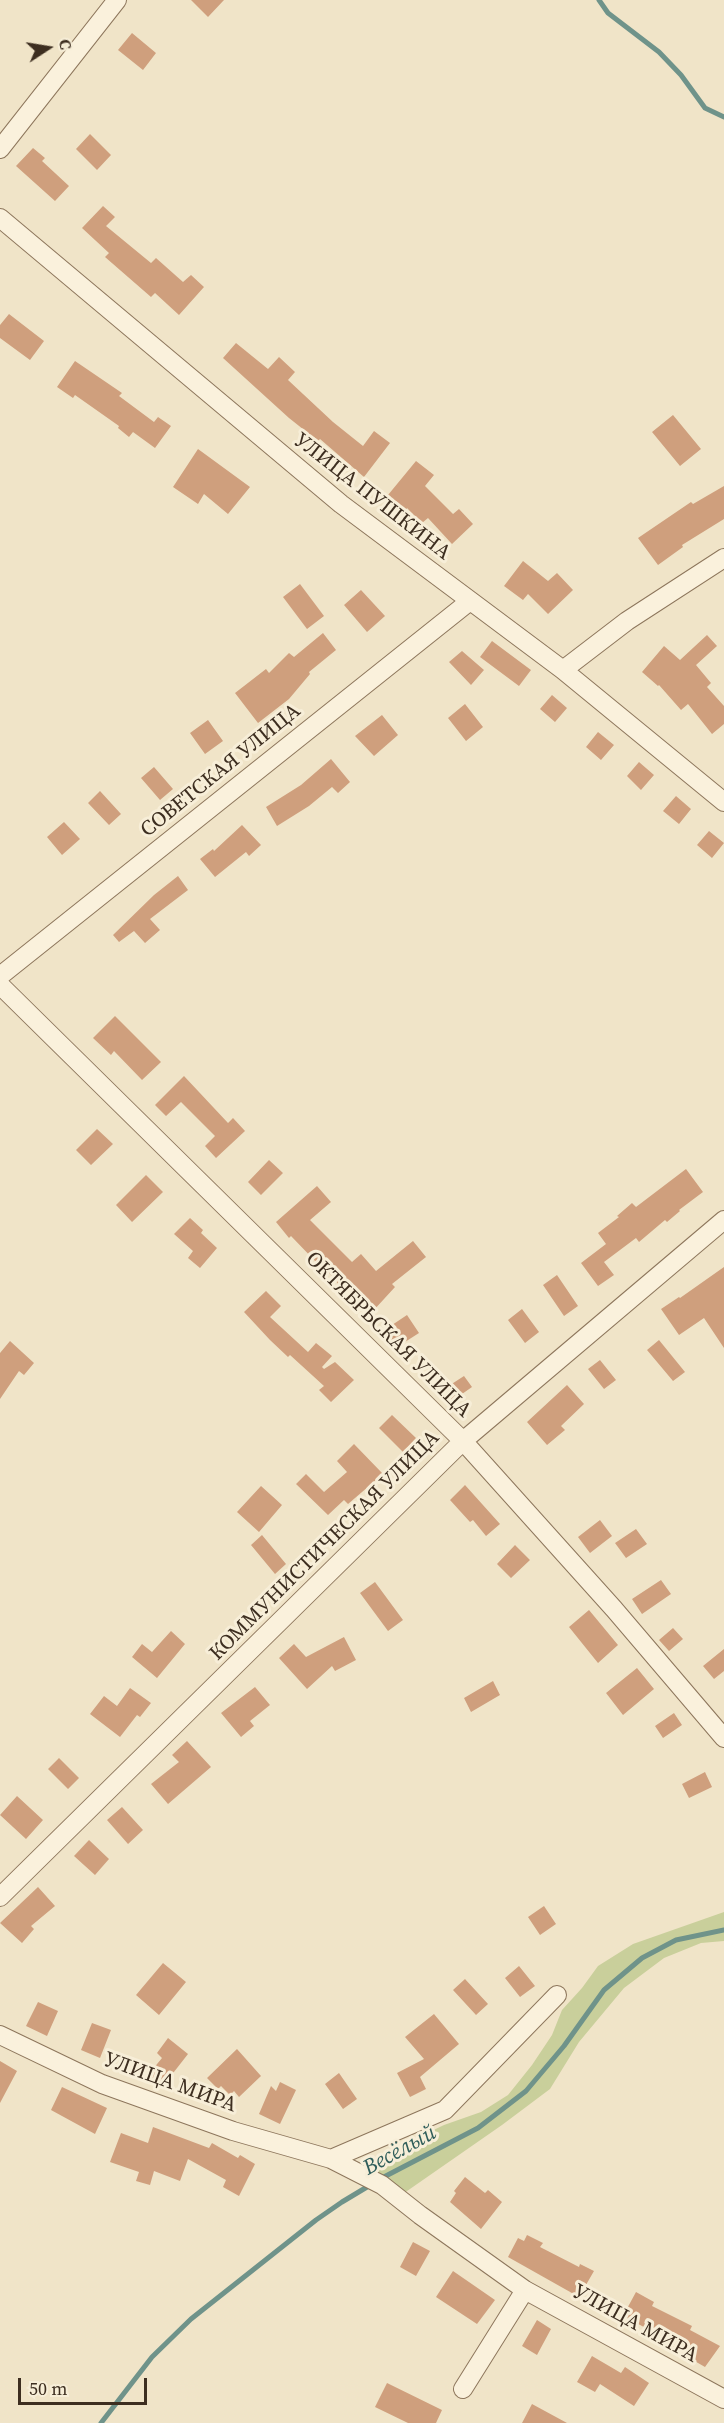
<!DOCTYPE html>
<html>
<head>
<meta charset="utf-8">
<style>
	body { margin:0 }
	#map { position:relative; width:724px; height:2423px; overflow:hidden; background:#f0e4c8; font-family:"Source Serif 4",serif }
	canvas { display:block }
	.north { position:absolute; left:18px; top:18px; width:60px; height:60px; -webkit-text-stroke:4px #f7eed8; paint-order:stroke; rotate:78deg; font-size:16px; font-weight:700; line-height:24px; text-align:center; color:#3d2e20 }
	.north::after { content:''; display:block; margin:auto; width:21px; height:27px; background:#3d2e20; clip-path:polygon(50% 0,100% 100%,50% 72%,0 100%) }
	.scale { position:absolute; left:18px; top:2378px; width:129px; height:27px; box-sizing:border-box; border:3px solid #3d2e20; border-top:0; padding-left:8px; font-size:18px; line-height:21px; white-space:nowrap; color:#3d2e20; -webkit-text-stroke:4px #f7eed8; paint-order:stroke }
</style>
</head>
<body>
<div id="map">
<canvas width="724" height="2423"></canvas>
<div class="north">С</div>
<div class="scale">50 m</div>
</div>
<script>
const ctx = document.querySelector('canvas').getContext('2d');
ctx.lineJoin = 'round';
function paint(path, color) {
  ctx.fillStyle = color;
  ctx.fill(path, 'evenodd');
}
function poly(rows) {
  const path = new Path2D();
  for (const r of rows) {
    path.moveTo(r[0], r[1]);
    for (let i = 2; i < r.length; i += 2) path.lineTo(r[i], r[i + 1]);
  }
  return path;
}
function stroke(path, color, width, dash) {
  ctx.strokeStyle = color;
  ctx.lineWidth = width;
  ctx.lineCap = dash ? 'butt' : 'round';
  ctx.setLineDash(dash || []);
  ctx.stroke(path);
}
function write(font, color, halo, rows, align = 'center') {
  ctx.font = font + ' "Source Serif 4",serif';
  ctx.lineWidth = 6;
  ctx.setLineDash([]);
  ctx.textBaseline = 'middle';
  ctx.strokeStyle = halo;
  ctx.fillStyle = color;
  for (const [text, x, y, turn = 0] of rows) {
    ctx.save();
    ctx.translate(x, y);
    ctx.rotate((+turn || 0) * Math.PI / 180);
    ctx.textAlign = isNaN(turn) ? turn : align;
    if (halo) ctx.strokeText(text, 0, 0);
    ctx.fillText(text, 0, 0);
    ctx.restore();
  }
}
paint(poly([
	[724,1912,724,1941,701,1943,664,1958,624,1988,579,2042,550,2089,502,2125,397,2198,355,2168,444,2125,481,2112,508,2095,532,2065,552,2035,562,2010,582,1988,598,1966,633,1944]
]), '#c9cf9b');
stroke(poly([
	[599,0,608,13,659,52,681,75,705,108,724,117],
	[380,2179,478,2128,526,2091,564,2046,604,1990,642,1958,676,1940,724,1930],
	[101,2423,152,2357,191,2319,316,2220,342,2202,372,2184]
]), '#6f938a', 5);
paint(poly([
	[191,0,224,0,208,17],
	[132,33,156,53,143,70,118,50],
	[90,134,111,155,97,170,76,149],
	[33,148,45,158,42,161,69,186,55,201,16,166],
	[103,206,115,217,106,226,151,263,156,258,183,282,191,275,204,287,179,315,155,293,151,297,105,257,109,253,82,228],
	[9,314,44,341,30,360,0,338,0,325],
	[236,343,268,369,279,357,295,372,288,380,333,422,363,446,374,431,390,443,364,477,320,439,318,441,289,418,223,358],
	[75,361,122,393,119,396,154,422,158,417,171,426,155,448,133,432,129,437,118,428,119,426,75,395,73,398,57,387],
	[673,415,701,449,680,466,652,432],
	[198,449,250,487,228,514,204,494,198,504,173,487],
	[416,461,434,475,425,486,453,514,459,509,473,524,452,544,428,518,422,523,407,508,406,510,388,495],
	[724,486,724,519,682,545,683,547,658,565,638,538,691,502,693,504],
	[523,561,548,581,557,573,573,590,548,614,528,594,523,600,504,586],
	[300,584,324,616,307,629,283,597],
	[361,590,385,616,367,632,344,605],
	[323,633,336,650,309,672,310,674,289,699,258,723,235,693,266,669,269,673,289,653,294,657],
	[707,635,717,646,696,665,711,683,707,687,724,706,724,724,712,734,688,704,681,710,659,685,658,686,642,672,664,646,680,660],
	[492,641,531,670,519,686,480,657],
	[462,651,484,670,471,685,449,662],
	[552,695,567,708,555,722,540,709],
	[465,704,483,727,466,741,448,718],
	[382,715,398,735,374,756,355,736],
	[208,720,223,741,205,754,190,733],
	[598,732,614,745,601,760,586,747],
	[331,759,350,782,338,793,332,787,309,806,277,826,266,807,301,785],
	[639,762,654,775,641,790,627,776],
	[154,767,173,789,160,800,141,778],
	[100,791,121,814,109,825,88,803],
	[676,796,691,809,679,824,663,811],
	[64,822,80,839,62,855,47,837],
	[242,825,261,845,249,856,246,852,215,877,200,859,213,849,214,851],
	[709,831,724,843,712,858,697,845],
	[178,876,188,890,150,919,160,930,145,943,134,931,119,942,113,935,154,895],
	[115,1016,161,1062,142,1080,114,1051,111,1055,93,1038],
	[184,1076,228,1123,233,1118,245,1131,216,1158,205,1146,215,1136,181,1102,166,1116,155,1105],
	[97,1129,113,1144,91,1165,76,1150],
	[269,1160,283,1173,261,1195,248,1182],
	[686,1169,703,1192,679,1210,680,1211,667,1222,665,1220,639,1242,636,1238,604,1262,614,1275,598,1286,581,1263,606,1244,598,1233,619,1217,617,1216,632,1203,636,1207],
	[146,1175,163,1192,132,1222,116,1205],
	[317,1186,331,1202,310,1220,352,1262,361,1254,376,1271,413,1241,426,1257,392,1284,395,1287,373,1311,350,1289,346,1293,319,1261,317,1263,291,1236,289,1238,276,1222],
	[190,1218,203,1230,201,1233,217,1248,200,1268,188,1258,193,1251,174,1234],
	[724,1267,724,1348,704,1318,679,1335,661,1309,679,1297,680,1298],
	[557,1275,578,1306,564,1316,543,1285],
	[266,1291,281,1306,270,1317,308,1352,316,1343,332,1356,322,1367,324,1369,335,1362,354,1380,331,1402,319,1390,324,1386,290,1355,288,1357,270,1340,244,1312],
	[522,1309,539,1332,525,1343,508,1320],
	[407,1315,419,1333,394,1349,383,1331],
	[659,1340,685,1372,673,1381,647,1350],
	[10,1341,34,1363,24,1375,19,1371,0,1399,0,1353],
	[600,1360,616,1380,604,1389,588,1369],
	[464,1376,472,1387,452,1401,444,1389],
	[567,1385,584,1404,561,1426,565,1430,547,1445,527,1422],
	[392,1415,416,1438,403,1452,379,1428],
	[354,1444,383,1474,348,1504,344,1500,328,1515,296,1484,306,1474,324,1492,347,1472,337,1461],
	[465,1485,500,1524,486,1536,473,1520,470,1522,450,1500],
	[261,1486,282,1505,259,1532,237,1512],
	[600,1520,612,1536,590,1553,578,1537],
	[636,1529,647,1544,626,1558,615,1543],
	[262,1535,286,1564,275,1574,251,1545],
	[515,1545,530,1560,511,1578,497,1564],
	[661,1580,671,1594,642,1614,632,1599],
	[375,1582,403,1620,388,1631,360,1593],
	[589,1610,618,1645,598,1663,569,1627],
	[673,1628,683,1639,669,1651,659,1640],
	[171,1631,185,1644,157,1678,132,1657,142,1644,152,1652],
	[344,1637,356,1660,335,1671,332,1666,307,1689,279,1658,294,1644,306,1657],
	[724,1649,724,1671,714,1679,703,1666],
	[637,1668,654,1689,623,1715,606,1693],
	[493,1681,500,1695,471,1712,464,1698],
	[255,1687,270,1705,250,1721,254,1726,241,1737,221,1713],
	[130,1688,151,1703,140,1717,137,1715,120,1737,90,1714,104,1696,117,1706],
	[674,1713,682,1725,663,1738,655,1726],
	[187,1741,211,1767,168,1804,151,1784,179,1762,172,1755],
	[59,1758,79,1778,68,1789,48,1769],
	[705,1772,712,1787,689,1798,682,1784],
	[17,1796,43,1820,26,1839,0,1815],
	[122,1807,143,1830,128,1844,107,1820],
	[89,1840,109,1859,95,1875,74,1856],
	[38,1887,55,1906,31,1926,34,1929,22,1943,0,1923],
	[544,1906,556,1924,540,1935,528,1917],
	[163,1963,186,1982,159,2015,136,1995],
	[519,1966,535,1986,520,1997,505,1978],
	[465,1979,488,2004,476,2015,453,1990],
	[38,2002,58,2011,47,2036,26,2026],
	[434,2014,459,2044,420,2077,426,2089,410,2097,397,2073,424,2059,405,2037],
	[92,2023,111,2030,100,2058,81,2050],
	[168,2038,188,2054,163,2086,148,2075,162,2058,157,2053],
	[237,2049,261,2076,239,2097,234,2091,230,2095,221,2086,218,2089,207,2078],
	[0,2061,17,2071,0,2103],
	[339,2073,357,2099,343,2109,325,2084],
	[280,2082,296,2090,280,2124,259,2114,271,2086,276,2091],
	[62,2087,107,2108,95,2134,51,2110],
	[153,2127,209,2148,212,2143,238,2158,240,2155,255,2164,239,2196,223,2187,226,2180,188,2159,180,2181,154,2171,150,2185,136,2181,139,2172,110,2162,121,2133,148,2143],
	[465,2177,485,2193,488,2190,502,2202,481,2229,450,2202,456,2193,454,2191],
	[527,2235,543,2243,540,2247,579,2267,580,2264,594,2271,579,2297,508,2257,518,2238,524,2241],
	[413,2242,430,2251,416,2276,400,2267],
	[453,2271,495,2300,477,2324,436,2297],
	[636,2292,654,2302,652,2306,692,2326,690,2330,720,2346,705,2367,658,2340,661,2336,623,2316],
	[537,2320,551,2329,537,2355,522,2346],
	[592,2356,621,2373,625,2367,649,2383,634,2406,600,2384,595,2392,577,2382],
	[387,2383,442,2410,436,2423,408,2423,375,2407],
	[532,2404,567,2423,522,2423]
]), '#cf9f7d');
const minor = poly([
	[0,149,117,0],
	[0,218,341,504,563,670,724,802],
	[563,670,627,621,724,558],
	[0,976,470,601],
	[0,985,463,1441,614,1609,724,1738],
	[0,1897,463,1441,724,1220],
	[0,2035,102,2084,233,2131,331,2159,382,2185,420,2215,525,2290,724,2399],
	[331,2159,445,2110,557,1995],
	[463,2389,525,2290]
]);
stroke(minor, '#8d765c', 20);
stroke(minor, '#faf1dc', 18);
write('21px', '#3d2e20', '#f7eed8', [
	["УЛИЦА ПУШКИНА",372,497,38],
	["СОВЕТСКАЯ УЛИЦА",221,771,-39],
	["ОКТЯБРЬСКАЯ УЛИЦА",388,1335,45],
	["КОММУНИСТИЧЕСКАЯ УЛИЦА",325,1546,-45],
	["УЛИЦА МИРА",170,2083,20],
	["УЛИЦА МИРА",635,2324,29]
]);
write('italic 22px', '#2f5d5a', '#f7eed8', [
	["Весёлый",400,2151,-29]
]);
</script>
</body>
</html>
